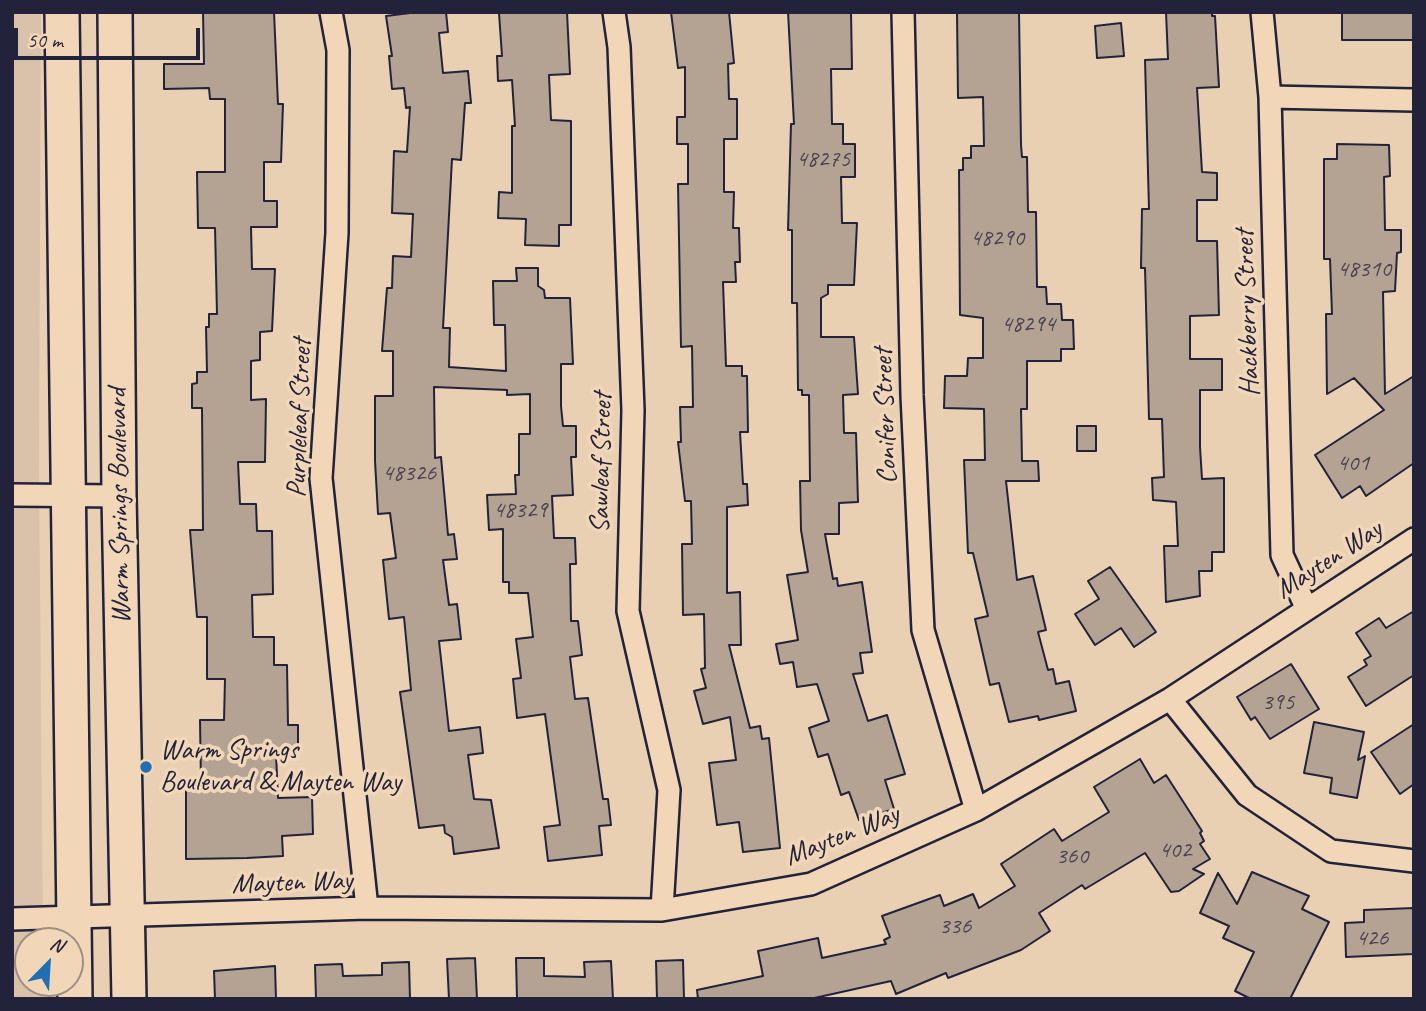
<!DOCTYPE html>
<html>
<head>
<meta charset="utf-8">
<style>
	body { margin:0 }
	#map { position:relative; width:1426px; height:1011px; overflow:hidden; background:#e9d0b3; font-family:Caveat,sans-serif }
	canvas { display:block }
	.frame { position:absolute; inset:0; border:14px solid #22223b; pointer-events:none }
	.north { position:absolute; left:14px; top:927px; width:70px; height:70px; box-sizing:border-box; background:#f1d7b8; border:2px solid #9e8f86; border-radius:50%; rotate:24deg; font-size:19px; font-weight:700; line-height:28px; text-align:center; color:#22223b }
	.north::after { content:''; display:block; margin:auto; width:24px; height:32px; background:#1f6fb2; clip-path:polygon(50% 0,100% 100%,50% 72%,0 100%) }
	.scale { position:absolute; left:14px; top:28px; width:186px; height:32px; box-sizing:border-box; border:4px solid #22223b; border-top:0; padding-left:9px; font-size:21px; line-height:24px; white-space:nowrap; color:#22223b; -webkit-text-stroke:5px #f1d7b8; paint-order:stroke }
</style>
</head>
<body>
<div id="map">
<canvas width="1426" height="1011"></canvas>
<div class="frame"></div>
<div class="north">N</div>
<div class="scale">50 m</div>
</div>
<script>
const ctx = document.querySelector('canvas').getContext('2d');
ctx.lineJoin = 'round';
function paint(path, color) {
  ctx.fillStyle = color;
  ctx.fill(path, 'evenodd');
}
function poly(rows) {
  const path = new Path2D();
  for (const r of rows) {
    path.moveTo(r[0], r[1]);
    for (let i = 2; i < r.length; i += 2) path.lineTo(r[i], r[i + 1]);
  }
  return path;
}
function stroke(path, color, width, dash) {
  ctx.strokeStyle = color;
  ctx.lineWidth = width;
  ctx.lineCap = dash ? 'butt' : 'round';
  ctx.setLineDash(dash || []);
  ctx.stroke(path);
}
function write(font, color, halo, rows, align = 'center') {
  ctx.font = font + ' Caveat,sans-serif';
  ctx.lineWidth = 7;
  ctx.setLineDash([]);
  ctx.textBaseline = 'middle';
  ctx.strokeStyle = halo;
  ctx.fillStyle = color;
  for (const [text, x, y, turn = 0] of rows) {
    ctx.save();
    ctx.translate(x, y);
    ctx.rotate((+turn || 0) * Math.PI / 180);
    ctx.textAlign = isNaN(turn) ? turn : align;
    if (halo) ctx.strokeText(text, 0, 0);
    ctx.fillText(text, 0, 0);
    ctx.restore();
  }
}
paint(poly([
	[12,12,41,12,39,469,43,941,28,941,28,983,44,983,44,999,12,999]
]), '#d9c2a9');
const building = poly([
	[203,12,274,12,278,104,283,104,281,162,264,162,264,201,277,201,277,227,251,227,252,269,275,269,272,331,260,332,260,360,251,361,251,400,266,399,265,462,238,462,240,504,256,504,257,531,272,531,273,594,252,595,253,637,274,637,274,665,287,665,288,725,298,725,298,754,276,754,278,798,312,797,313,834,282,836,283,856,247,858,186,859,186,784,201,784,200,720,224,720,225,679,207,679,207,617,197,617,190,530,203,530,202,408,192,408,192,384,197,383,197,372,207,372,206,327,209,327,209,314,217,314,215,228,198,228,197,172,225,172,225,99,210,99,209,88,164,89,164,64,204,64,203,12],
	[418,12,446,12,448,32,439,33,443,73,468,71,471,103,465,103,461,160,452,159,443,328,450,328,449,367,506,371,505,325,494,325,493,281,517,281,516,268,538,268,538,286,544,290,545,298,570,298,573,364,561,364,561,406,563,426,576,426,576,457,571,457,573,495,552,496,554,538,575,538,576,564,570,564,571,621,578,621,582,655,570,657,575,699,588,698,603,799,608,799,611,825,599,826,602,855,548,861,544,827,560,825,545,714,517,718,513,679,521,678,516,639,533,637,528,593,509,593,509,582,503,582,503,529,489,530,487,495,516,494,515,475,519,475,519,434,530,434,530,394,507,395,507,390,434,387,435,458,441,457,448,535,454,534,457,559,443,560,449,605,457,604,461,639,439,641,449,731,480,727,483,753,468,755,474,799,491,800,499,848,454,854,452,837,445,833,444,825,419,828,400,692,411,690,404,617,389,619,383,560,396,558,390,513,378,514,375,461,375,396,393,396,393,351,382,351,387,288,392,288,393,256,411,257,413,214,392,213,394,151,407,152,410,107,406,108,404,88,392,89,389,56,392,56,386,16,418,12],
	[567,12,570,74,549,75,551,120,571,121,571,225,559,225,559,246,525,245,526,219,498,218,499,192,512,193,512,126,515,126,512,80,498,81,497,56,502,56,499,13,567,12],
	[671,12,729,12,734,63,728,64,729,99,737,99,737,139,724,139,724,192,734,192,733,228,739,228,740,262,735,262,736,282,723,282,726,366,742,366,742,376,747,376,748,432,740,432,743,484,747,484,748,505,727,507,727,593,740,592,741,645,729,645,750,728,760,726,762,739,769,738,780,848,743,852,739,822,717,825,709,763,736,760,730,717,703,724,694,691,706,688,701,669,705,668,704,614,683,615,682,544,692,544,691,501,685,501,678,442,681,442,680,407,693,407,692,346,681,347,678,184,688,184,688,144,677,144,677,117,685,117,685,67,678,68,671,12],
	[788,12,851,12,852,69,831,69,832,124,843,124,843,144,855,144,855,177,841,177,842,223,857,223,854,285,828,285,828,294,821,298,821,337,854,337,858,394,843,395,844,433,856,433,858,502,839,503,839,534,825,534,833,579,837,578,838,586,862,582,872,652,860,653,863,673,853,674,868,721,887,715,905,774,885,780,894,809,859,820,849,792,841,795,828,754,818,757,809,728,829,721,817,684,797,687,793,662,780,664,776,644,798,640,787,575,808,572,801,530,800,481,810,481,809,395,802,395,802,390,798,390,797,303,792,303,792,230,788,230,791,124,794,124,788,12],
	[957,12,1019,12,1021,145,1022,157,1027,157,1028,212,1036,212,1037,287,1046,287,1047,304,1061,304,1062,320,1073,320,1074,349,1061,349,1061,361,1027,361,1027,409,1021,409,1022,461,1038,461,1039,481,1006,481,1017,580,1033,576,1046,630,1038,632,1048,670,1053,669,1056,684,1069,681,1076,711,1039,720,1038,716,1009,722,999,683,990,685,975,619,988,616,973,553,968,553,964,460,985,460,984,409,944,408,945,376,967,376,968,358,983,358,983,318,960,315,959,170,963,170,963,158,971,158,971,146,984,146,983,97,958,98,957,12],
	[1166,12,1212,12,1212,16,1215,16,1219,87,1197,88,1202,172,1217,173,1217,200,1197,200,1197,241,1217,241,1219,315,1190,316,1190,359,1222,359,1222,390,1200,390,1200,447,1202,479,1224,478,1224,552,1212,552,1212,571,1199,571,1200,596,1166,602,1164,546,1178,546,1176,502,1153,500,1152,478,1164,477,1162,419,1149,419,1145,268,1141,268,1142,209,1149,209,1145,60,1168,59,1166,12],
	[1342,12,1414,12,1414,40,1342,40,1342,12],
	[1121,23,1124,56,1097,58,1095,26,1121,23],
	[1337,144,1389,145,1390,176,1384,177,1385,230,1401,230,1401,252,1397,253,1395,291,1383,292,1385,394,1414,376,1414,463,1366,496,1360,486,1342,498,1315,455,1384,410,1354,378,1327,394,1326,314,1332,314,1330,259,1324,259,1324,159,1337,159,1337,144],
	[1077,426,1096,426,1096,451,1077,451,1077,426],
	[1110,567,1156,632,1134,647,1121,628,1095,645,1075,614,1099,599,1088,581,1110,567],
	[1414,611,1414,675,1366,706,1348,677,1367,665,1364,660,1371,656,1356,633,1379,618,1386,628,1414,611],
	[1291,664,1319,709,1270,739,1255,717,1251,720,1237,697,1291,664],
	[1314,722,1364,732,1358,760,1365,756,1357,798,1330,793,1332,778,1304,773,1314,722],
	[1414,724,1414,784,1400,794,1371,752,1414,724],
	[1140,759,1154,783,1166,775,1202,831,1200,833,1204,841,1200,844,1210,859,1193,869,1204,874,1179,891,1171,892,1145,853,1085,889,1082,885,1039,913,1050,931,1021,950,948,978,946,973,896,994,891,981,810,999,698,999,697,990,763,976,758,951,818,938,822,958,886,944,884,940,890,937,882,916,940,895,944,906,973,894,979,908,1015,886,1001,864,1054,829,1062,841,1109,812,1094,787,1140,759],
	[1252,872,1309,896,1302,909,1329,922,1290,999,1251,999,1235,991,1254,952,1223,938,1229,926,1200,913,1218,873,1237,904,1252,872],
	[1414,908,1414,954,1346,957,1345,923,1364,922,1364,910,1414,908],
	[475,958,477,999,449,999,447,959,475,958],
	[516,958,544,958,544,976,585,977,584,962,611,961,613,999,517,999,516,958],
	[683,960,684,999,657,999,656,961,683,960],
	[409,962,410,999,316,999,315,965,342,964,343,976,382,975,382,963,409,962],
	[275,966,276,999,215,999,214,971,275,966]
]);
paint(building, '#b4a293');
stroke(building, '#22223b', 2);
const minor = poly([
	[331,12,338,50,337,233,321,478,367,908],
	[614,12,619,47,633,410,628,611,669,790,662,910],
	[903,12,912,395,923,630,976,810],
	[1262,12,1270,97,1282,555,1306,607],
	[1270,97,1414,100],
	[12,495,119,496],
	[1170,699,1247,795,1331,851,1414,861],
	[12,919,367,908,662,910,811,884,976,810,1170,699,1414,539]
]);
const primary = poly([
	[62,12,75,999],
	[115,12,119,496,129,999]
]);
stroke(minor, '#22223b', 26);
stroke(primary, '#22223b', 38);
stroke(minor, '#f1d7b8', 21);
stroke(primary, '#f1d7b8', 33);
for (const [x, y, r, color] of [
	[146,767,7,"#1f6fb2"]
]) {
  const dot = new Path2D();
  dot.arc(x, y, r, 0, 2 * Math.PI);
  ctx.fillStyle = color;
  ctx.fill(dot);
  stroke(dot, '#f1d7b8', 2.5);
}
write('24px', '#464251', null, [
	["48275",823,160],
	["48290",997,239],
	["48310",1364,270],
	["48294",1028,325],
	["401",1353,464],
	["48326",409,474],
	["48329",520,511],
	["395",1278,703],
	["402",1175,851],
	["360",1072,857],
	["336",955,927],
	["426",1372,939]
]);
write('28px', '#22223b', '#f1d7b8', [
	["Hackberry Street",1248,313,-92],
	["Conifer Street",886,416,-92],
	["Purpleleaf Street",300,418,-88],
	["Sawleaf Street",602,463,-89],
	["Warm Springs Boulevard",120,506,-91],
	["Mayten Way",1329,560,-33],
	["Mayten Way",842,836,-22],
	["Mayten Way",292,883,-2]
]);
write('28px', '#22223b', '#f1d7b8', [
	["Warm Springs",160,751],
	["Boulevard & Mayten Way",160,783]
], 'left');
</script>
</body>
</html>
